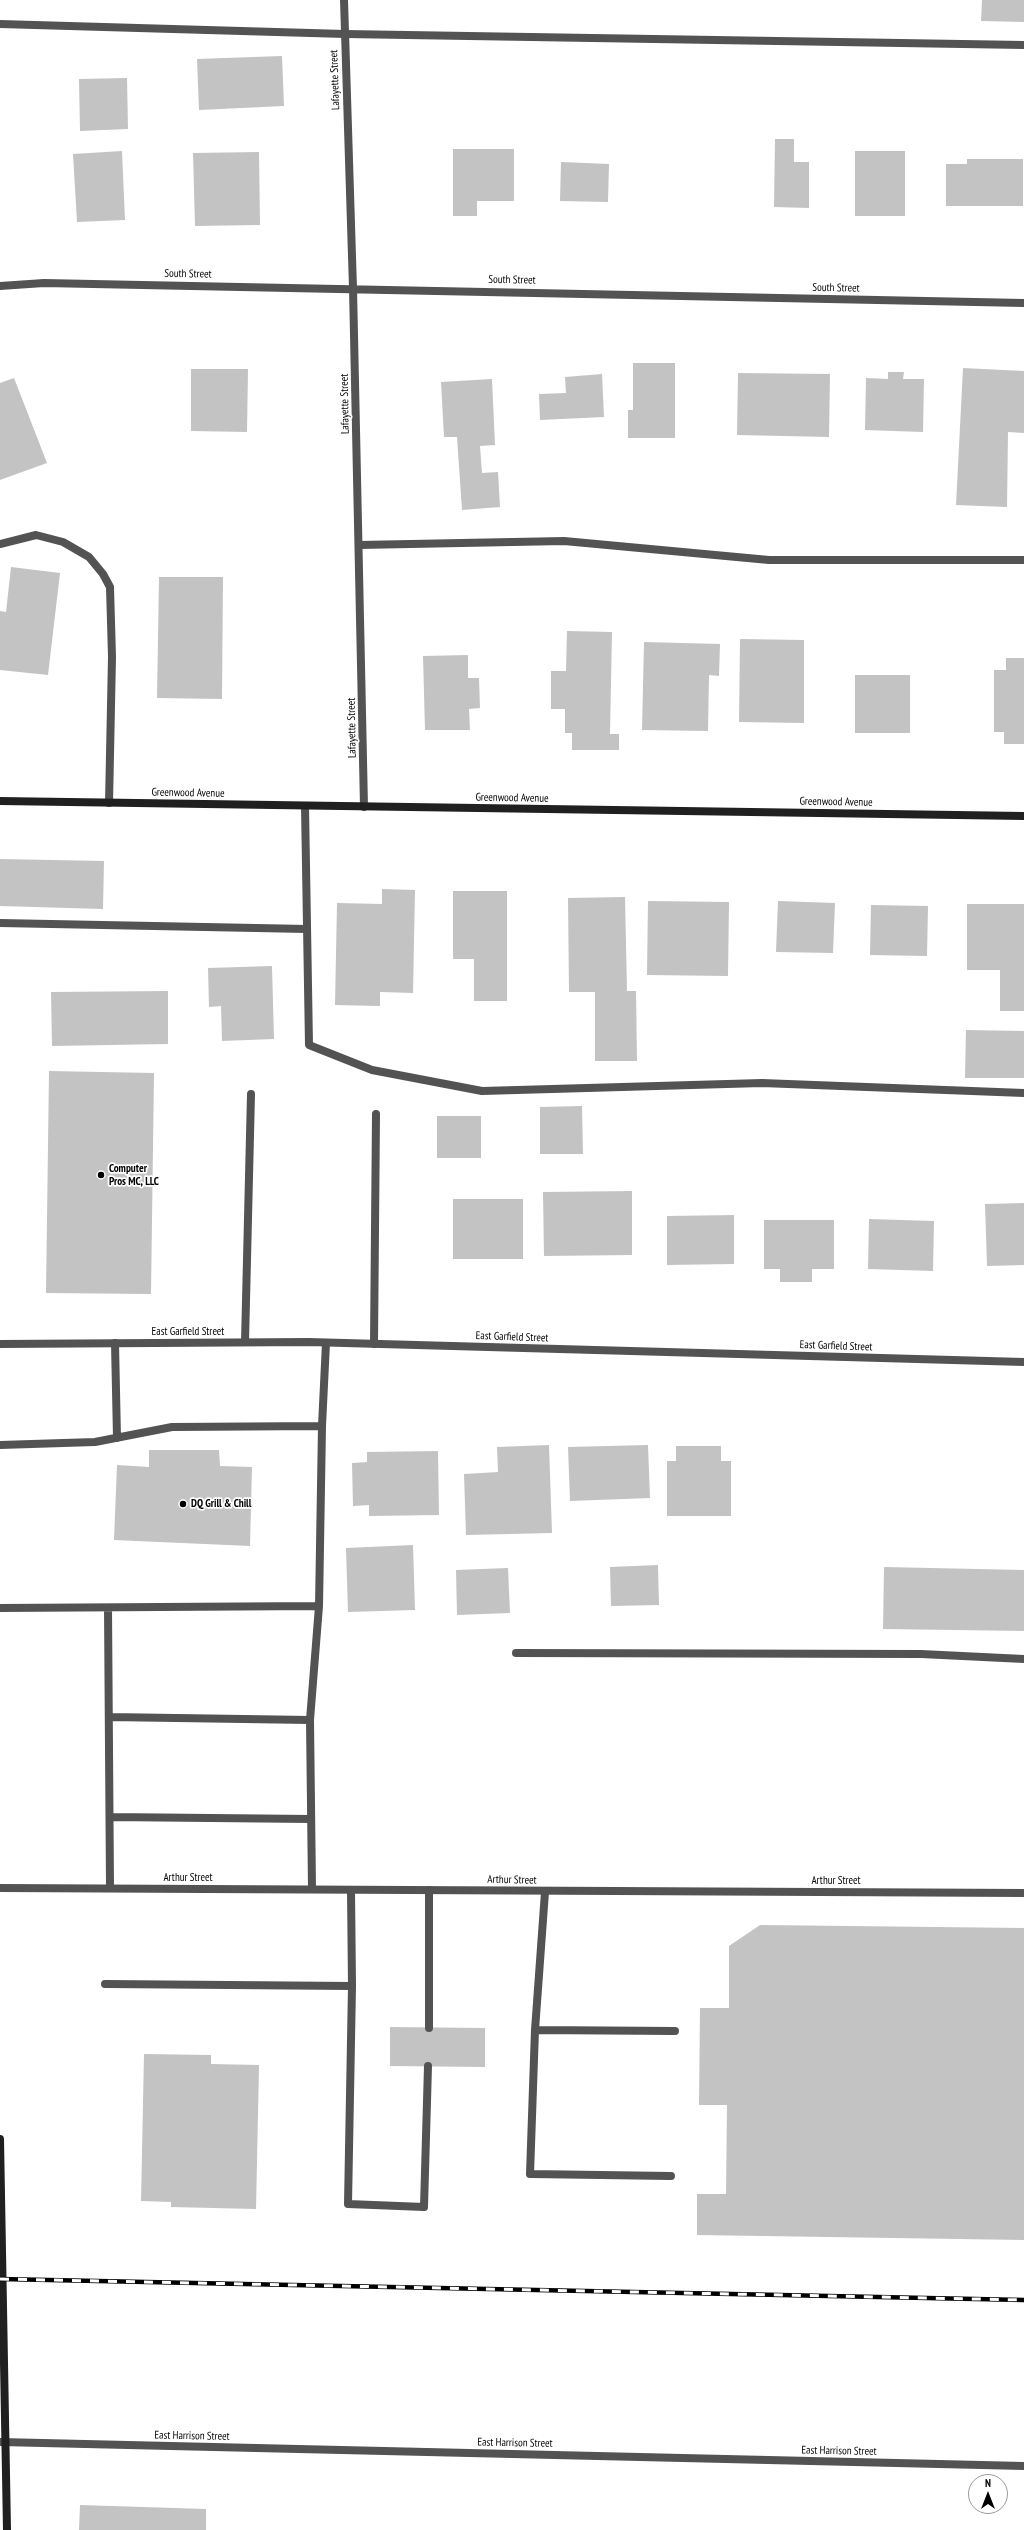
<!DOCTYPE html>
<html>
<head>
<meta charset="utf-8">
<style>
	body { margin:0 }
	#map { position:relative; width:1024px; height:2530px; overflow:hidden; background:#fff; font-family:"PT Sans Narrow",sans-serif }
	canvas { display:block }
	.north { position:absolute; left:968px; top:2474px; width:40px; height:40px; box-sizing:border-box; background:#fff; border:1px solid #999; border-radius:50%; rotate:0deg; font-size:11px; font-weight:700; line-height:16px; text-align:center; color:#000 }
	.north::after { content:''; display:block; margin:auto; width:14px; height:18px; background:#000; clip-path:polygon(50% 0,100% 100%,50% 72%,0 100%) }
</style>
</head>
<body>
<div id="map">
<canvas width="1024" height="2530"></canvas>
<div class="north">N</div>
</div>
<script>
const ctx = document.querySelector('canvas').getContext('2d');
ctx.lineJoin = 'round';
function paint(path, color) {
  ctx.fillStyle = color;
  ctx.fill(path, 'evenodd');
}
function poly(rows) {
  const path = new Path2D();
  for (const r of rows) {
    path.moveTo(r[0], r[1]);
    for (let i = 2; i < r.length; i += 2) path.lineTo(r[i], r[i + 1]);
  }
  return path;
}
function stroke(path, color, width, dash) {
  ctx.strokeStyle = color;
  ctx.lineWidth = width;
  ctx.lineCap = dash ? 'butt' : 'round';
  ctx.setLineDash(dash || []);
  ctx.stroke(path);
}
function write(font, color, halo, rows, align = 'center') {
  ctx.font = font + ' "PT Sans Narrow",sans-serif';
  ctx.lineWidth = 3.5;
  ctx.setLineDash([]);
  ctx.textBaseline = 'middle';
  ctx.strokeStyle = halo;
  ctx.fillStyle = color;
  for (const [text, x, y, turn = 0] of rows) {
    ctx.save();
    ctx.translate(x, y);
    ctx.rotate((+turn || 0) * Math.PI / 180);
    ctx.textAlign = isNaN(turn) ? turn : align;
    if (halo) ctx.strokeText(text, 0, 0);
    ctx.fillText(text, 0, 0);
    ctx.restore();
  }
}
paint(poly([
	[982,0,1024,0,1024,22,981,21],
	[282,56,284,106,199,110,197,59],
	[127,78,128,129,80,131,79,79],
	[775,139,794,139,794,162,809,162,809,208,774,207],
	[453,149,514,149,514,201,477,201,477,216,453,216],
	[122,151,125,220,77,222,73,154],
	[855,151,905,151,905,216,855,216],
	[259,152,260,225,195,226,193,153],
	[967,159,1023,159,1023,206,946,206,946,164,967,164],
	[561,162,609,164,608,202,560,201],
	[633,363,675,363,675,438,628,438,628,410,633,410],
	[963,368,1024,371,1024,433,1008,432,1007,507,956,505],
	[191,369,248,369,247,432,191,431],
	[888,372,904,372,903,379,924,379,923,432,865,430,866,378,888,379],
	[738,373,830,374,829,437,737,435],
	[602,374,604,417,540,420,539,394,566,393,565,377],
	[14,378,47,463,0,480,0,383],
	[492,379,495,445,480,446,482,473,498,472,500,507,462,510,457,437,444,437,441,382],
	[11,567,60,573,48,675,0,670,0,611,6,612],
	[159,577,223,577,222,699,157,698],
	[567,631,612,632,610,734,619,734,619,750,572,750,572,733,565,733,565,709,551,709,551,671,566,671],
	[740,639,804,640,804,723,739,722],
	[644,642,720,644,719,676,709,675,708,731,642,730],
	[468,655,468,678,479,678,480,708,469,709,470,730,425,730,423,656],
	[1006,658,1024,658,1024,744,1004,744,1004,732,994,732,994,670,1006,670],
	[855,675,910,675,910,733,855,733],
	[0,859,104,861,103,909,0,906],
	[382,889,415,890,413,993,380,992,380,1006,335,1005,337,903,382,904],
	[453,891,507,891,507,1001,474,1001,474,959,453,959],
	[625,897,627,991,636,991,637,1061,595,1061,595,992,569,992,568,898],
	[648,901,729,902,728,976,647,975],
	[778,901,835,903,833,953,776,952],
	[967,904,1024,904,1024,1011,1000,1011,1000,970,967,970],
	[871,905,928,906,927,956,870,955],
	[272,966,274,1039,222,1041,221,1006,209,1007,208,968],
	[168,991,168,1044,52,1046,51,992],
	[966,1030,1024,1031,1024,1078,965,1078],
	[49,1071,154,1073,151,1294,46,1293],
	[582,1106,583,1154,540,1154,540,1107],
	[437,1116,481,1116,481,1158,437,1158],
	[632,1191,632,1255,544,1256,543,1192],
	[453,1199,523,1199,523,1259,453,1259],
	[1024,1203,1024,1265,987,1266,985,1204],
	[734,1215,734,1264,667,1265,667,1216],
	[869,1219,934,1221,933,1271,868,1269],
	[764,1220,834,1220,834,1269,812,1269,812,1282,780,1282,780,1269,764,1269],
	[549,1445,552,1533,466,1535,464,1474,498,1472,497,1447],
	[648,1445,650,1498,570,1501,568,1447],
	[676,1446,721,1446,721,1461,731,1461,731,1516,667,1516,667,1461,676,1461],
	[149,1450,219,1450,220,1466,252,1467,250,1546,114,1540,117,1465,149,1467],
	[438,1451,439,1515,369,1516,369,1505,353,1506,352,1463,367,1462,367,1452],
	[413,1545,415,1610,348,1612,346,1548],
	[658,1565,659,1605,611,1606,610,1567],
	[884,1567,1024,1570,1024,1631,883,1629],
	[508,1568,510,1613,457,1615,456,1570],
	[760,1925,1024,1928,1024,2240,697,2235,697,2194,726,2194,727,2105,699,2105,700,2008,729,2008,729,1946],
	[390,2027,485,2028,485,2067,390,2066],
	[144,2054,211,2055,211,2064,259,2065,256,2209,171,2207,171,2202,141,2201],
	[80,2505,206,2509,206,2530,79,2530]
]), '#c3c3c3');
stroke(poly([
	[0,24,345,34,1024,45],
	[0,544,36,535,63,542,89,557,103,574,110,587,112,657,109,803],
	[359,545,564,541,769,560,1024,560],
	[305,806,309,1045,372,1070,482,1091,762,1083,1024,1093],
	[0,923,307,929],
	[245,1342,251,1094],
	[115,1343,117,1438],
	[374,1344,376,1114],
	[0,1445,95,1442,172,1427,322,1426],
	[0,1608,319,1606],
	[108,1608,110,1888],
	[516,1653,921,1654,1024,1659],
	[109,1717,310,1720],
	[110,1817,311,1819],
	[312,1889,310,1720,319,1606,322,1426,326,1343],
	[545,1892,535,2030,530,2174,671,2176],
	[105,1984,352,1986,351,1890],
	[352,1986,348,2204,424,2207,428,2066],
	[429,2028,429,1890],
	[535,2030,675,2031]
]), '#535353', 8);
stroke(poly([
	[344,0,353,288,364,807],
	[0,286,44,283,1024,303],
	[0,1344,309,1342,1024,1362],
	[0,1888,1024,1893],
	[0,2442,1024,2466]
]), '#535353', 8);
stroke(poly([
	[0,801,1024,816],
	[0,2139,7,2530]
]), '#202020', 8);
const rail = poly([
	[0,2279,1024,2300]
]);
stroke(rail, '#000', 4.5);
stroke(rail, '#fff', 3, [9]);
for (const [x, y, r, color] of [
	[101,1175,4,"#000"],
	[183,1504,4,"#000"]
]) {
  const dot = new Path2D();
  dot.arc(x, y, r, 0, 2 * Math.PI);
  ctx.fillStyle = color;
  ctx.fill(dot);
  stroke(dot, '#fff', 1.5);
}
write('11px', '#000', '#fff', [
	["Lafayette Street",335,80,-92],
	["South Street",188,274,1],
	["South Street",512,280,1],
	["South Street",836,288,1],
	["Lafayette Street",345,404,-91],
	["Lafayette Street",352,728,-91],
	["Greenwood Avenue",188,793,1],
	["Greenwood Avenue",512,798,1],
	["Greenwood Avenue",836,802,1],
	["East Garfield Street",188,1332],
	["East Garfield Street",512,1337,2],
	["East Garfield Street",836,1346,2],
	["Arthur Street",188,1878],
	["Arthur Street",512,1880,1],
	["Arthur Street",836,1881],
	["East Harrison Street",192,2436,1],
	["East Harrison Street",515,2443,1],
	["East Harrison Street",839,2451,1]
]);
write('bold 11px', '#000', '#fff', [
	["Computer",109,1169],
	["Pros MC, LLC",109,1182],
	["DQ Grill & Chill",191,1504]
], 'left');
</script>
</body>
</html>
